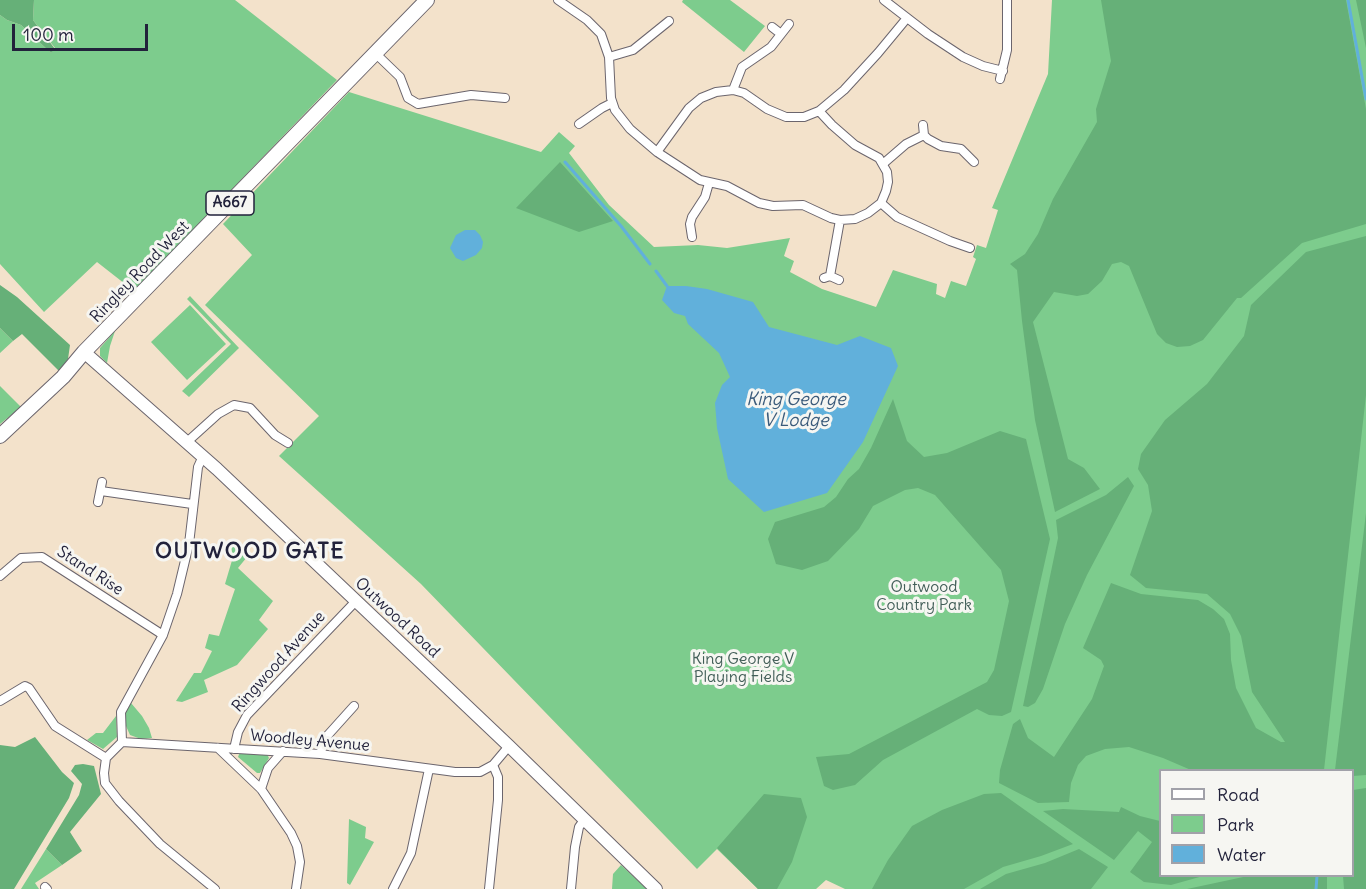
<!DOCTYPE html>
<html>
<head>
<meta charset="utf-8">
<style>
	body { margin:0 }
	#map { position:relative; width:1366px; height:889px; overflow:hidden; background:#f3e2cb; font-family:Delius,sans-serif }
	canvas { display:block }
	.legend { position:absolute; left:1159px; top:769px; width:195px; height:108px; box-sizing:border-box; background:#f6f6f2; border:2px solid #a1a1a9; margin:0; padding:8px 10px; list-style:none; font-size:18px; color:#22223b }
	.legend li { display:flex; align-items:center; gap:12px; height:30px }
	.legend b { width:30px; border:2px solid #a1a1a9 }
	.scale { position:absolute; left:12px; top:24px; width:136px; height:27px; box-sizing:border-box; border:3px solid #22223b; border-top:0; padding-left:8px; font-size:18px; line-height:21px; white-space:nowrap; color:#22223b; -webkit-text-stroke:4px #f6f6f2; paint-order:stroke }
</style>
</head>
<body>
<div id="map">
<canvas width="1366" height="889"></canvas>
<ul class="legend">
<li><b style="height:8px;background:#fff"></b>Road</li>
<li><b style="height:16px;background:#7dcc8d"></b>Park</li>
<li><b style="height:16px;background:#61b0db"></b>Water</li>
</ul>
<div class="scale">100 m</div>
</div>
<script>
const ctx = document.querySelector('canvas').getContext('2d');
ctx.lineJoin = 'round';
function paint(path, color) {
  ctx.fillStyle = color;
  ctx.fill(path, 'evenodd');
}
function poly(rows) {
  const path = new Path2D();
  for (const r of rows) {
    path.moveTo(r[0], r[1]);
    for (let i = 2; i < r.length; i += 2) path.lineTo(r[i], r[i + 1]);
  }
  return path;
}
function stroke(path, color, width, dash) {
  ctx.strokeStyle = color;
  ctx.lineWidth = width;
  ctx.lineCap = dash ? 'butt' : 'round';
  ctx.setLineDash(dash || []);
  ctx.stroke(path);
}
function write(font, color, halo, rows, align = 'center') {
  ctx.font = font + ' Delius,sans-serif';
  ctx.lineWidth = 6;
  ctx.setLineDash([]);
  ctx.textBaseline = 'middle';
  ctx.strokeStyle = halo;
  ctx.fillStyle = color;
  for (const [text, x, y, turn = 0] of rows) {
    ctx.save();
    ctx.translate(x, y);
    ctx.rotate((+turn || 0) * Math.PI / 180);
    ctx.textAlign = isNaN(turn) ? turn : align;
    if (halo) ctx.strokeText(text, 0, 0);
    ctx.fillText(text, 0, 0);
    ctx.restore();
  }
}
paint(poly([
	[34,0,235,0,337,80,134,291,97,262,44,312,0,264,0,15,7,20,21,25,51,53,55,48,33,20],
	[683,0,730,0,765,26,744,52,682,2],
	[1052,0,1366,0,1366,889,845,889,826,880,816,889,758,889,717,849,697,869,421,584,279,456,319,416,205,305,252,255,223,224,349,92,541,152,559,132,575,146,569,153,609,205,654,247,698,245,727,248,790,238,784,256,794,261,790,272,822,289,876,307,893,270,937,284,936,294,945,298,951,281,966,286,976,259,973,257,977,245,986,248,998,210,992,208,1048,74],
	[1160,770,1352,770,1352,876,1160,876],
	[190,296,239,348,189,397,182,391,231,344,187,299],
	[190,305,226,344,187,380,151,342],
	[0,328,13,341,0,353],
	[115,331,110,346,107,363,100,356,100,348],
	[0,386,21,407,0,424],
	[230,541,247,557,238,568,273,601,259,620,268,629,237,665,204,680,208,692,182,702,176,701,194,673,201,673,212,651,205,648,209,634,219,636,235,589,225,584,233,557],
	[131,703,142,716,149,728,152,738,141,739,130,735,126,726,125,713],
	[116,716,117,737,103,749,87,740,96,733,103,733],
	[240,752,267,754,269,758,260,773,257,773,238,757],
	[349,819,366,827,365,838,374,842,350,885,347,883],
	[46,849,62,865,35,883,39,889,21,889],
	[621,865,647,889,612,889,613,874]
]), '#7dcc8d');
paint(poly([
	[0,0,34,0,33,20,55,49,51,53,21,25,7,20,0,15],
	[1101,0,1346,0,1366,109,1366,224,1302,243,1241,298,1237,298,1203,340,1190,346,1177,347,1166,343,1157,334,1129,266,1121,262,1112,264,1102,281,1088,294,1077,296,1054,292,1033,322,1068,459,1084,468,1100,489,1055,512,1035,420,1022,321,1017,270,1010,264,1025,254,1038,234,1053,199,1097,122,1096,109,1111,61],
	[1356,0,1366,0,1366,48],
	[560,162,613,221,579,232,516,208],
	[1366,236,1366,395,1324,770,1191,770,1163,758,1129,747,1105,749,1086,756,1078,765,1071,783,1069,802,1038,803,999,783,1000,770,1013,724,1020,719,1028,738,1054,757,1092,699,1104,666,1101,660,1083,648,1111,583,1141,594,1198,600,1213,609,1224,619,1230,634,1231,660,1236,688,1256,728,1281,742,1285,742,1252,692,1241,636,1230,614,1207,594,1146,588,1130,575,1152,511,1148,485,1138,469,1141,454,1165,420,1207,384,1244,336,1251,305,1306,252],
	[0,285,17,297,70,345,68,359,59,371,22,334,13,341,0,328],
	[893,399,907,441,924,457,947,453,1000,431,1026,439,1050,539,1011,712,1002,716,989,715,977,709,883,760,855,785,833,790,824,786,816,757,849,754,987,682,994,670,1009,601,1001,570,935,495,918,488,905,490,873,506,859,529,828,561,802,570,776,564,768,539,775,522,824,507,836,497,848,479,859,469,871,448],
	[1128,477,1134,486,1087,575,1065,624,1043,689,1035,703,1028,707,1023,706,1058,538,1056,520,1106,495],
	[1366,513,1366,775,1353,776,1352,770,1335,770],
	[35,737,62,772,74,783,69,798,14,889,0,889,0,745,15,747],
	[83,764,94,766,101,794,70,832,82,851,62,865,46,849,79,795,82,784,71,771,75,765],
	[1366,788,1366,889,1344,889,1343,876,1352,876,1353,790],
	[1001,793,1073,844,1041,856,1003,867,964,889,872,889,888,860,912,826,942,810,984,794],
	[764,794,801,798,807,817,792,862,777,889,758,889,717,848],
	[1121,807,1140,816,1160,821,1160,876,1203,876,1171,885,1144,882,1130,872,1152,842,1138,831,1114,860,1043,811,1063,809,1119,812],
	[1079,849,1108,867,1091,889,980,889,1006,874,1045,863],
	[1248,876,1327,876,1327,889,1187,889]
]), '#66b078');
paint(poly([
	[465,230,475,230,480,235,483,242,482,248,476,255,463,261,456,258,450,248,456,235],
	[667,286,686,286,707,289,753,302,769,327,837,345,860,336,891,348,898,366,863,442,827,493,764,512,728,479,717,428,715,403,722,385,730,377,719,353,688,324,685,316,674,313,662,300]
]), '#61b0db');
stroke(poly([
	[1348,0,1366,99],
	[565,162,621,226,650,264],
	[656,271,667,286],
	[1316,889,1317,876]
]), '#61b0db', 3);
const street = poly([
	[558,0,587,20,601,34,609,57,611,98,615,110,630,129,657,152,700,180,727,186,759,203,773,206,803,205,831,218,840,220,855,219,868,213,881,203,886,191,888,182,887,172,879,158,855,145,832,125,819,111],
	[884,0,928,34,963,57,983,66,1003,71],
	[772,27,781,34],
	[374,52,400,77,408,98,418,104,471,95,505,98],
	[609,57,633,50,669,21],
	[1000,79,1007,50,1007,0],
	[733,90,742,67,771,47,789,24],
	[579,124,602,108,612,103],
	[923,125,924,135,928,139,941,146,961,149,974,162],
	[657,152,689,108,701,98,716,92,733,90,744,93,767,109,786,117,804,117,819,111,844,90,878,53,907,18],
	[884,163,906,144,924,135],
	[881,203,897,217,950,241,970,248],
	[692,237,690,224,692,217,705,197,709,183],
	[830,276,840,220],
	[824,278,830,276,839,280],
	[187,442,218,414,234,405,250,408,275,435,288,443],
	[101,491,192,504],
	[98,502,102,482],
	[0,576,21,558,42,557,163,635],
	[0,701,25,686,29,688,55,726,106,758],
	[122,742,320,754,455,772,480,772,493,765],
	[122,742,121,712,163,635,177,594,189,544,198,467,203,456],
	[122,742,106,758,104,773,105,783,119,801,160,844,215,889],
	[218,748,261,789,291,833,297,846,300,862,296,889],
	[234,749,238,732,247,715,355,602],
	[320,754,327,736,354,706],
	[261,789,268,768,283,751],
	[45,887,47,889],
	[393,889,411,853,429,769],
	[489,889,498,800,498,777,493,765,509,746],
	[571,889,575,847,579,827,584,820]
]);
const secondary = poly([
	[84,352,217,469,509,746,656,889]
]);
const primary = poly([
	[0,436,63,377,84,352,427,0]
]);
stroke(street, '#6b656d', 10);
stroke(secondary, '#6b656d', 14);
stroke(primary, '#6b656d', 16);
stroke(street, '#fff', 8);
stroke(secondary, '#fff', 12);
stroke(primary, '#fff', 14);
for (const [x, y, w] of [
	[230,203,48]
]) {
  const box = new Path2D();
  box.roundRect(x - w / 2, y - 12, w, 24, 4.5);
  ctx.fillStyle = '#f6f6f2';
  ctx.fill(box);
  stroke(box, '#22223b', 1.5);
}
write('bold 15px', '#22223b', null, [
	["A667",230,203]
]);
write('16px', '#22223b', '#f6f6f2', [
	["Ringley Road West",140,272,-46],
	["Stand Rise",90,571,33],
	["Outwood Road",397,618,43],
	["Ringwood Avenue",279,662,-48],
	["Woodley Avenue",310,741,5]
]);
write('16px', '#425e58', '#f6f6f2', [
	["Outwood",924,587],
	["Country Park",924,605],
	["King George V",743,659],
	["Playing Fields",743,677]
]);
write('italic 18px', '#3b5b7b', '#f6f6f2', [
	["King George",796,400],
	["V Lodge",796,421]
]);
ctx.letterSpacing = '1.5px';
write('bold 22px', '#22223b', '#f6f6f2', [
	["OUTWOOD GATE",250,552]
]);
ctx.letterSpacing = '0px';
</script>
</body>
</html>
